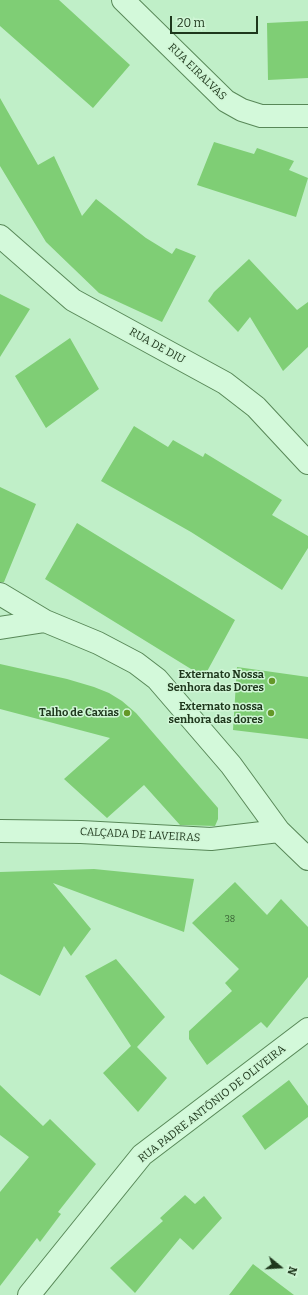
<!DOCTYPE html>
<html>
<head>
<meta charset="utf-8">
<style>
	body { margin:0 }
	#map { position:relative; width:308px; height:1295px; overflow:hidden; background:#c0efc8; font-family:Bitter,serif }
	canvas { display:block }
	.north { position:absolute; left:260px; top:1247px; width:40px; height:40px; -webkit-text-stroke:3px #d0f6d6; paint-order:stroke; rotate:108deg; font-size:11px; font-weight:700; line-height:16px; text-align:center; color:#1e371c }
	.north::after { content:''; display:block; margin:auto; width:14px; height:18px; background:#1e371c; clip-path:polygon(50% 0,100% 100%,50% 72%,0 100%) }
	.scale { position:absolute; left:170px; top:16px; width:88px; height:18px; box-sizing:border-box; border:2px solid #1e371c; border-top:0; padding-left:5px; font-size:12px; line-height:14px; white-space:nowrap; color:#1e371c; -webkit-text-stroke:3px #d0f6d6; paint-order:stroke }
</style>
</head>
<body>
<div id="map">
<canvas width="308" height="1295"></canvas>
<div class="north">N</div>
<div class="scale">20 m</div>
</div>
<script>
const ctx = document.querySelector('canvas').getContext('2d');
ctx.lineJoin = 'round';
function paint(path, color) {
  ctx.fillStyle = color;
  ctx.fill(path, 'evenodd');
}
function poly(rows) {
  const path = new Path2D();
  for (const r of rows) {
    path.moveTo(r[0], r[1]);
    for (let i = 2; i < r.length; i += 2) path.lineTo(r[i], r[i + 1]);
  }
  return path;
}
function stroke(path, color, width, dash) {
  ctx.strokeStyle = color;
  ctx.lineWidth = width;
  ctx.lineCap = dash ? 'butt' : 'round';
  ctx.setLineDash(dash || []);
  ctx.stroke(path);
}
function write(font, color, halo, rows, align = 'center') {
  ctx.font = font + ' Bitter,serif';
  ctx.lineWidth = 3;
  ctx.setLineDash([]);
  ctx.textBaseline = 'middle';
  ctx.strokeStyle = halo;
  ctx.fillStyle = color;
  for (const [text, x, y, turn = 0] of rows) {
    ctx.save();
    ctx.translate(x, y);
    ctx.rotate((+turn || 0) * Math.PI / 180);
    ctx.textAlign = isNaN(turn) ? turn : align;
    if (halo) ctx.strokeText(text, 0, 0);
    ctx.fillText(text, 0, 0);
    ctx.restore();
  }
}
paint(poly([
	[0,0,59,0,130,65,93,108,0,26],
	[308,21,308,78,268,80,267,23],
	[0,98,38,165,54,156,82,216,96,199,146,238,172,254,176,248,196,256,162,322,99,293,46,242,0,166],
	[214,142,254,154,257,148,294,161,289,170,308,178,296,217,197,185],
	[249,259,297,310,308,302,308,347,283,371,250,317,238,332,208,301,214,292],
	[0,294,30,309,0,357],
	[70,338,99,389,46,428,15,376],
	[134,426,168,447,173,440,203,457,205,453,282,500,272,515,308,536,308,548,282,590,191,532,101,481],
	[0,487,36,504,4,582,0,582],
	[77,523,235,620,204,677,45,579],
	[0,664,67,679,94,687,109,693,122,701,136,713,218,808,218,819,215,826,180,825,144,785,107,818,64,779,110,738,0,709],
	[237,667,308,677,308,739,233,730],
	[94,869,194,879,184,932,53,883,91,929,71,956,64,946,40,996,0,974,0,872],
	[235,882,267,915,281,899,308,927,308,977,267,1028,261,1022,207,1065,189,1039,189,1031,232,991,225,983,239,969,192,923],
	[116,959,165,1017,137,1047,167,1078,138,1112,103,1073,131,1046,85,976],
	[289,1080,308,1106,308,1117,265,1150,242,1116],
	[0,1085,43,1126,50,1119,96,1164,58,1212,61,1214,40,1242,37,1238,0,1286,0,1192,29,1157,0,1135],
	[185,1195,195,1204,204,1196,222,1218,193,1250,180,1238,135,1293,110,1268,163,1221,160,1218],
	[253,1264,294,1295,229,1295]
]), '#7fce75');
const street = poly([
	[123,0,226,101,242,110,261,116,308,116],
	[0,236,73,300,225,383,256,407,308,463],
	[0,594,45,621,98,643,136,663,157,679,231,765,279,831,308,859],
	[0,628,45,621],
	[0,831,81,832,211,839,279,831],
	[29,1295,142,1155,308,1029]
]);
stroke(street, '#588858', 24);
stroke(street, '#d3f9da', 22);
for (const [x, y, r, color] of [
	[272,681,4,"#649827"],
	[127,713,4,"#649827"],
	[271,713,4,"#649827"]
]) {
  const dot = new Path2D();
  dot.arc(x, y, r, 0, 2 * Math.PI);
  ctx.fillStyle = color;
  ctx.fill(dot);
  stroke(dot, '#d0f6d6', 1.5);
}
write('9px', '#365d32', null, [
	["38",230,919]
]);
write('11px', '#1e371c', '#d0f6d6', [
	["RUA EIRALVAS",197,72,44],
	["RUA DE DIU",157,346,29],
	["CALÇADA DE LAVEIRAS",140,835,3],
	["RUA PADRE ANTÓNIO DE OLIVEIRA",212,1104,-38]
]);
write('bold 11px', '#1e371c', '#d0f6d6', [
	["Externato Nossa",264,675],
	["Senhora das Dores",264,688],
	["Externato nossa",263,707],
	["senhora das dores",263,720],
	["Talho de Caxias",119,713]
], 'right');
</script>
</body>
</html>
